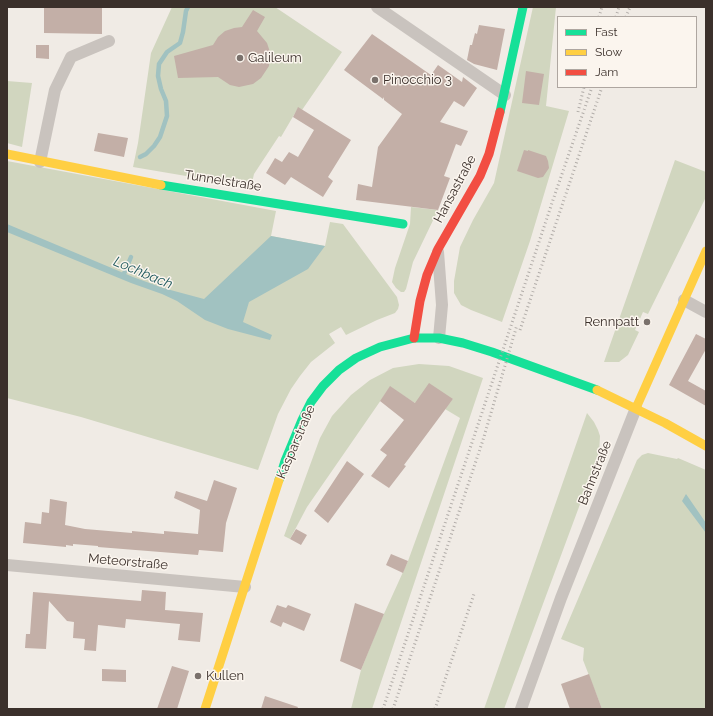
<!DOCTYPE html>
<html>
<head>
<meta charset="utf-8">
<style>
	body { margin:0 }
	#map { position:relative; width:713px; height:716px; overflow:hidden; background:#f0ebe5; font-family:Raleway,sans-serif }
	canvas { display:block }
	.frame { position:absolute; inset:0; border:8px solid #3b302b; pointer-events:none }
	.legend { position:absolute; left:557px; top:16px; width:140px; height:72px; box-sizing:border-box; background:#fbf5ee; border:1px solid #aea6a0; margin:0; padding:5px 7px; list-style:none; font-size:12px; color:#3b302b }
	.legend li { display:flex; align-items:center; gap:8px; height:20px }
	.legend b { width:20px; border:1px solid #aea6a0 }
</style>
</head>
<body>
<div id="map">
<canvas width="713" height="716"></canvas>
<div class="frame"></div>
<ul class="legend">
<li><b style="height:5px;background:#16e098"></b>Fast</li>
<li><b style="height:5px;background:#ffcf43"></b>Slow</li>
<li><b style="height:5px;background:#f24e42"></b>Jam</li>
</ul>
</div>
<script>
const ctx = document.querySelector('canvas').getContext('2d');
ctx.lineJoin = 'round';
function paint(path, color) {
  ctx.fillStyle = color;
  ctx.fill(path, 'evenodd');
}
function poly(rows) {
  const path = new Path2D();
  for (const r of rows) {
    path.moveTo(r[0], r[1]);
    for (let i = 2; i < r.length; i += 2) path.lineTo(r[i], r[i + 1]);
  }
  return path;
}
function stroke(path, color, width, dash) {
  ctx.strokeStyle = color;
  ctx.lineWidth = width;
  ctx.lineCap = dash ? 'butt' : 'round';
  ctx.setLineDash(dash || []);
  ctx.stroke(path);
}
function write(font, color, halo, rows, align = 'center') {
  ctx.font = font + ' Raleway,sans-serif';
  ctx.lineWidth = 3;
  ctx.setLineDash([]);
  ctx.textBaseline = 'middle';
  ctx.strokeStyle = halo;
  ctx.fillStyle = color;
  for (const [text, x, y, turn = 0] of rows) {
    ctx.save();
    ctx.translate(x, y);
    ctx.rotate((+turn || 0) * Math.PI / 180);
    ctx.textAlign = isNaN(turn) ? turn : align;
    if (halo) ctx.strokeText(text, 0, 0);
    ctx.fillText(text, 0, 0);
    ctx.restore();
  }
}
paint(poly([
	[172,7,275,7,342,52,302,110,298,108,281,137,279,136,254,174,251,187,133,167,138,143,151,53],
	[533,7,556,7,546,106,569,111,530,241,502,322,471,310,461,305,454,293,454,281,460,247,473,220,494,183],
	[7,81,32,83,22,147,7,143],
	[675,160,706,172,706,197,648,314,643,312,635,330,639,332,628,355,619,362,604,362],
	[7,161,276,211,271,236,325,246,330,222,343,224,397,297,399,305,398,309,395,313,377,320,346,335,341,327,329,334,335,343,311,362,300,376,291,389,278,414,258,470,81,417,7,398],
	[411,207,438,210,413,262,406,289,404,292,401,292,396,288,392,282,395,268,410,224],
	[419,364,449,366,483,378,372,709,351,709,361,670,378,627,408,561,460,418,445,409,453,399,415,403,390,387,307,507,290,539,284,536,320,438,332,416,351,395,370,380,393,368],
	[587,413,594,422,598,430,600,436,599,453,504,709,484,709],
	[648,453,677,459,678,458,706,470,706,709,602,709,583,660,584,648,561,639,637,460,642,455]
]), '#d1d6bf');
paint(poly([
	[7,224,133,277,163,288,204,299,271,236,325,246,308,269,249,302,243,322,272,335,270,340,228,329,205,320,177,301,162,294,131,283,7,232],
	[686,494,706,523,706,533,682,501]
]), '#a1c2c1');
stroke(poly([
	[140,157,146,154,154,146,160,137,167,116,166,101,161,89,158,76,159,64,167,52,180,43,183,32,186,11,188,7],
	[123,276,131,257]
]), '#a1c2c1', 4.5);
paint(poly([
	[44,7,102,8,102,34,44,33],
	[253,10,265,17,257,31,267,43,270,52,269,66,261,78,253,84,239,87,230,85,218,77,178,78,174,56,213,45,218,37,225,31,234,28,242,27],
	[479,25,505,29,497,70,474,64,467,60,470,45,472,45,475,33,477,34],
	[372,34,431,75,438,65,462,82,463,77,477,88,464,107,454,101,440,122,468,131,461,146,456,144,444,176,450,178,438,210,356,200,358,184,372,187,378,147,402,114,384,100,384,97,383,99,344,70],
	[36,45,49,45,49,59,36,58],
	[526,71,544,74,539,105,522,103],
	[298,107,351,140,328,177,333,181,323,197,291,177,285,185,266,173,275,158,282,162,289,152,298,157,314,130,293,117],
	[98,133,128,138,124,157,94,151],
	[524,150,528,151,528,150,546,156,548,161,549,168,543,177,538,178,517,171],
	[696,334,706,339,706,349,688,381,706,391,706,406,669,385],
	[429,383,453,399,404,465,406,466,389,488,371,476,387,455,380,450,404,420,380,401,390,386,415,403],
	[347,461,364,474,328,523,314,511],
	[214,480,237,488,226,523,223,552,199,550,198,555,98,547,98,546,73,544,73,546,66,545,66,547,23,543,25,522,41,524,42,512,49,513,50,499,67,502,65,525,85,529,132,533,132,531,164,534,164,531,198,534,200,510,174,498,176,491,207,501],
	[296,529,307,535,301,545,290,539],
	[391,554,408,561,403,573,386,565],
	[142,590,166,592,165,610,203,613,200,642,178,640,180,624,126,619,125,628,98,625,96,651,84,650,85,639,73,638,74,622,67,621,49,601,46,649,25,648,26,634,30,634,33,592,141,601],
	[355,603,384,614,361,670,340,661],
	[277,605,286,608,288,605,311,614,304,631,283,622,281,627,270,622],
	[172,666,189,671,177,709,157,709],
	[102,669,126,670,126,682,102,681],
	[589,674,602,709,570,709,561,684],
	[265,696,298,707,297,709,261,709]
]), '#c3afa7');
stroke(poly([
	[377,7,505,95],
	[40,162,55,90,71,57,109,41],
	[438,252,442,305,439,338],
	[684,300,706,312],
	[7,565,245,587],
	[521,709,561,598,636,408]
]), '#c9c3be', 12);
stroke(poly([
	[500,112,523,7],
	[161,185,403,224],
	[279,480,285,461,302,420,311,402,323,386,339,370,356,358,380,347,414,338,439,338,463,343,492,352,597,390]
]), '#16e098', 9);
stroke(poly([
	[7,154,161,185],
	[597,390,665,423,706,446],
	[636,408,706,251],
	[205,709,279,480]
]), '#ffcf43', 9);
stroke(poly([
	[414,338,420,301,427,275,438,249,480,176,489,154,500,112]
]), '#f24e42', 9);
stroke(poly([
	[599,17,602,7],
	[616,17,619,7],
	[626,17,630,7],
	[578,112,584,87],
	[520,330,602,87],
	[383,709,553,200,592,87],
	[393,709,483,440,517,325],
	[435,709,474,594]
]), '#b1aca8', 3, [1, 3]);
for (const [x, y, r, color] of [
	[240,58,4,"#7a716c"],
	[375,80,4,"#7a716c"],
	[647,322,4,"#7a716c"],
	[198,676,4,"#7a716c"]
]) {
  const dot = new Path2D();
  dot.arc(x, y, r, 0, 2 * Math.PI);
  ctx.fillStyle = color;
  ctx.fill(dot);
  stroke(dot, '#fbf5ee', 1.5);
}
write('13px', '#3b302b', '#fbf5ee', [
	["Galileum",248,58],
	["Pinocchio 3",383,80],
	["Rennpatt",639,322,"right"],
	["Kullen",206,676]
], 'left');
write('13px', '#3b302b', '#fbf5ee', [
	["Tunnelstraße",223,181,9],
	["Hansastraße",455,189,-62],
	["Kasparstraße",296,442,-67],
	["Bahnstraße",595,473,-68],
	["Meteorstraße",128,562,5]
]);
write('italic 14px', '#1f5a5e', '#fbf5ee', [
	["Lochbach",143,273,23]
]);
</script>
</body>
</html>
